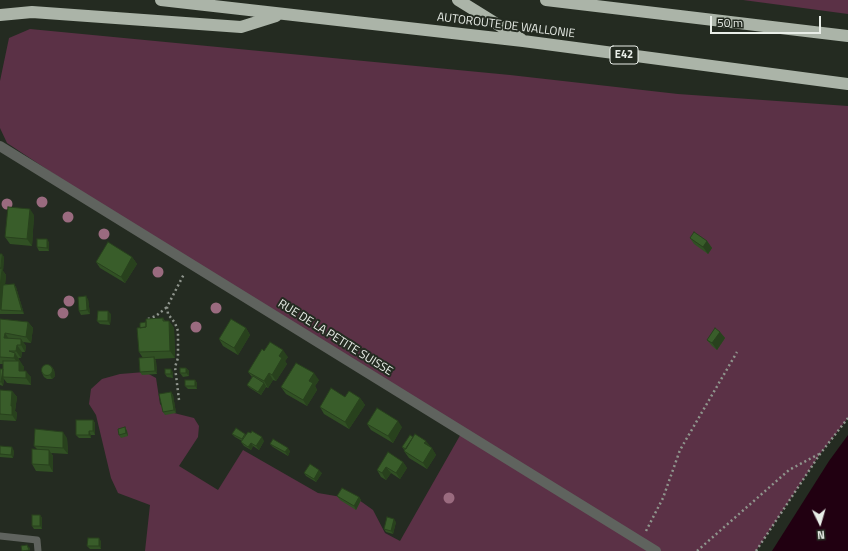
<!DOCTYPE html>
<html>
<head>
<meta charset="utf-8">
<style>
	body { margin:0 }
	#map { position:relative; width:848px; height:551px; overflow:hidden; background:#242b21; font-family:"Titillium Web",sans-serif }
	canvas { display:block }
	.north { position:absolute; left:800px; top:503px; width:40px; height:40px; -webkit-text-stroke:3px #242b21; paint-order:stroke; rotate:175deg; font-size:11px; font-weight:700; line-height:16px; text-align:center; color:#e9eee8 }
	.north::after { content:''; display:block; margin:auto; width:14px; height:18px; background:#e9eee8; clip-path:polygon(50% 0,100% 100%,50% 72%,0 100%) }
	.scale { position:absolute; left:710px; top:16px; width:111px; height:18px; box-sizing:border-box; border:2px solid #e9eee8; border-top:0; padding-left:5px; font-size:12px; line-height:14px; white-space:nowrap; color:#e9eee8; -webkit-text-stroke:3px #242b21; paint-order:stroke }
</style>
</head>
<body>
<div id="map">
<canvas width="848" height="551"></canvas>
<div class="north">N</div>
<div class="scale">50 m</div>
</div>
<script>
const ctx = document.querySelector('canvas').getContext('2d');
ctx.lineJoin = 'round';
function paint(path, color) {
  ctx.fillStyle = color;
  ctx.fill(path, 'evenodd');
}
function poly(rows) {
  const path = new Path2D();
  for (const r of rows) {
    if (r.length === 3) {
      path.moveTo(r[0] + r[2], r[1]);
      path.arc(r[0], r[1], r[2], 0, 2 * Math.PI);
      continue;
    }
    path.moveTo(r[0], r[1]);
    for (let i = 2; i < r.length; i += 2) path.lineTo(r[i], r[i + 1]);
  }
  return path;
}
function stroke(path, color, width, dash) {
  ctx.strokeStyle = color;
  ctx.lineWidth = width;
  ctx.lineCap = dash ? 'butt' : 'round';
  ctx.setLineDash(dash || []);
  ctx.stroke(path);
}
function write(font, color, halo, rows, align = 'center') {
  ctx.font = font + ' "Titillium Web",sans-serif';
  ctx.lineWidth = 4;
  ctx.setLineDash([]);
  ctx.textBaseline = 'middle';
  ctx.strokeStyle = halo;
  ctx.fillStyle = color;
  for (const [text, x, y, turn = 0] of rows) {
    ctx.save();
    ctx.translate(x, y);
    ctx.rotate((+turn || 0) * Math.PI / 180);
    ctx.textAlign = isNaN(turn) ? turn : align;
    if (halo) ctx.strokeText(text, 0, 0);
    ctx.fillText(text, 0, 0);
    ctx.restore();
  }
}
paint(poly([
	[743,0,848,0,848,14],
	[30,29,510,75,678,94,848,106,848,418,820,454,756,551,145,551,150,505,118,493,111,478,96,415,89,404,91,389,102,379,120,374,145,372,156,378,160,404,166,411,194,418,199,426,198,437,179,466,218,490,243,450,318,493,359,500,373,510,385,533,400,541,462,432,190,264,7,143,0,128,0,81,9,38]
]), '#5b3146');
paint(poly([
	[848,435,848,551,772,551,829,461]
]), '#210011');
stroke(poly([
	[148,319,156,316,167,307],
	[179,400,175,367,178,358,178,331,175,323,168,314,167,307,184,274],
	[646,531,663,498,680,450,737,352],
	[697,551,789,470,819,454],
	[756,551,820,454,848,418]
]), '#8f958d', 2.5, [2, 3]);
stroke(poly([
	[0,536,37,540,38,551]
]), '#5f635e', 7);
stroke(poly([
	[0,146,656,551]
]), '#5f635e', 10);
stroke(poly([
	[161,0,523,41,848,84],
	[458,0,521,39],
	[546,0,848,36],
	[0,15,32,12,241,27,276,16]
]), '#abb4a8', 12);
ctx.fillStyle = '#9a6b7f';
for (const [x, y] of [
	[42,202],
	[7,204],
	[68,217],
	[104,234],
	[158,272],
	[69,301],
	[216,308],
	[63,313],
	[196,327],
	[449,498]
]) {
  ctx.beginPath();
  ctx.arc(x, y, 5.5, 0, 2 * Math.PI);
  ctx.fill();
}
paint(poly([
	[34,215,32,246,10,244,5,237],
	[690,238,707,241,712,248,708,254,694,244],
	[47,239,49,243,49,251,39,251,37,247],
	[0,254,4,257,3,271,6,275,5,284,14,284,16,287,24,314,0,314],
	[132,257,137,264,125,283,100,268,96,262],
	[88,299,90,314,81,315,79,311],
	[111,314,110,325,100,324,97,321],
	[163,318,165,321,169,321,174,328,175,358,155,359,156,361,157,374,142,375,140,372,143,358,139,352,140,328,146,322],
	[0,319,28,322,33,328,31,343,23,342,26,346,25,352,22,352,21,358,18,358,19,359,19,361,24,367,23,371,31,377,31,385,7,383,4,379,3,386,0,385,0,369,3,369,3,364,0,364],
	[246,328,250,335,238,355,223,346,219,339],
	[720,332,725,338,717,350,712,346,707,340],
	[264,351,288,357,285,361,287,364,276,381,273,380,268,388,266,387,261,395,250,388,247,385,252,377,248,372],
	[52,367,54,370,55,376,52,379,47,379,44,377,42,373],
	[186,368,189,371,189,376,183,377,180,373],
	[173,372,173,378,167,377,165,374],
	[195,380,197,383,197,389,188,389,185,386],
	[319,380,315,386,317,390,307,406,286,394,281,387],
	[0,390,12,391,17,397,15,411,17,413,16,421,0,420],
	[171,392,173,395,176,413,165,415,163,412],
	[345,397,360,398,365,405,349,429,324,414,320,407],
	[93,420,95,423,95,435,91,435,91,438,79,438,76,435],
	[367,424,402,427,393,443,371,430],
	[125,427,127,431,128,436,121,438,119,435],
	[232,434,245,434,246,435,264,441,259,450,253,446,251,450,244,446,241,442,242,441,235,437],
	[67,438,68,454,51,453,53,456,53,472,36,471,32,464,37,449,34,446],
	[270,444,290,451,288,456,273,447],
	[0,446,14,451,13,458,0,457],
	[402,447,431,447,436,455,427,469,409,458,404,451,405,451],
	[403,462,407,468,400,479,391,473,386,480,381,477,377,470],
	[304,473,322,473,316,482,306,476],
	[337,496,359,497,361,500,356,510,340,500],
	[40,515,42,518,42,529,34,529,32,526],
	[396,522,393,534,386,532,384,529],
	[101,541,101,549,90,549,87,546]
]), '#315024');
paint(poly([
	[30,209,34,215,32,246,27,239],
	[47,239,49,243,49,251,47,248],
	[707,241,712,248,708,254,703,247],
	[2,254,4,257,3,271,6,275,3,310,1,310,0,309,0,288],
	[132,257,137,264,125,283,121,277],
	[14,284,16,287,24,314,22,311],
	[86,296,88,299,90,314,87,310],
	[108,311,111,314,110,325,108,321],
	[169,321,174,328,175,358,170,351],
	[28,322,33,328,31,343,26,337],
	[246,328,250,335,238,355,234,348],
	[720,332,725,338,717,350,712,343],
	[5,333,9,339,4,338],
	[21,339,26,346,25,352,21,345],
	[17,345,22,352,21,358,16,351],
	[283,350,288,357,285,361,287,364,276,381,272,375,279,356],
	[15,353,24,367,23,377,19,371,19,365,14,358],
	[154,357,156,361,157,374,155,371],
	[52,367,54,370,55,376,52,379,50,375],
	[186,368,189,371,189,376,186,373],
	[3,369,3,377,4,379,3,386,1,382],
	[171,369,173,372,173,378,171,374],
	[26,371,31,377,31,385,26,378],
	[269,373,273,380,268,388,264,381],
	[314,373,319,380,315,386,317,390,307,406,303,400,309,381],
	[195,380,197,383,197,389,195,386],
	[264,383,266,386,261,395,258,392],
	[12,391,17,397,15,411,17,413,16,421,12,415,11,406],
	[171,392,173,395,176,413,174,410],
	[360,398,365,405,349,429,345,422],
	[93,420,95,423,95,435,93,431],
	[398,421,402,427,393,443,388,436],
	[125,427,127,431,128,436,126,433],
	[89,431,91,435,91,438,89,435],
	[63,432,67,438,68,454,63,448],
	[262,437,264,441,259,450,256,446],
	[426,441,431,447,424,443],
	[251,443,253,446,251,450,248,447],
	[12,447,14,451,13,458,11,455],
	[288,448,290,451,288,456,285,452],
	[432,448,436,455,427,469,423,463],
	[49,450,53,456,53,472,49,465],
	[403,462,407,468,400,479,396,473],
	[386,467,391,473,386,480,382,473],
	[319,470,322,473,316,482,314,479],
	[359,497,361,500,356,510,354,506],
	[40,515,42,518,42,529,40,526],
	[394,519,396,522,393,534,391,531],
	[99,538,101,541,101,549,99,546],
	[27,545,30,548,30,551,29,550]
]), '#28411d');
const building = poly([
	[8,207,30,209,27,239,5,237,8,207],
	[694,232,707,241,703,247,690,238,694,232],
	[37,239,47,239,47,248,37,247,37,239],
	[108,242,132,257,121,277,96,262,108,242],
	[0,254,2,254,1,268,0,268,0,254],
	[0,268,2,269,0,288,0,268],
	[14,284,22,311,1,310,3,285,14,284],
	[86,296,87,310,79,311,78,297,86,296],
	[98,311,108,311,108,321,97,321,98,311],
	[163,318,163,321,169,321,170,351,139,352,137,328,146,327,146,319,163,318],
	[0,319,28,322,26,337,5,333,4,338,21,339,21,345,17,345,16,351,9,351,15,353,14,358,0,357,0,319],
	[231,319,246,328,234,348,219,339,231,319],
	[146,322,146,327,140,328,140,323,146,322],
	[715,328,720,332,712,343,707,340,715,328],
	[270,342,283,350,279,356,282,358,272,375,269,373,264,381,248,372,262,349,264,351,270,342],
	[154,357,155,371,140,372,139,358,154,357],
	[3,361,19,361,19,371,26,371,26,378,3,377,3,361],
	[296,363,314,373,309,381,313,383,303,400,281,387,296,363],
	[47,370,5.5],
	[180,368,186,368,186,373,180,373,180,368],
	[0,369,3,369,1,382,0,382,0,369],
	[165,369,171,369,171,374,165,374,165,369],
	[253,376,264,383,258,392,247,385,253,376],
	[185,380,195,380,195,386,185,386,185,380],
	[331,388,345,397,349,391,360,398,345,422,320,407,331,388],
	[0,390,12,391,11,406,12,406,12,415,0,414,0,390],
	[171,392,174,410,163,412,159,394,171,392],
	[377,408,398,421,388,436,367,424,377,408],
	[76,420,93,420,93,431,89,431,89,435,76,435,76,420],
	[125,427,126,433,119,435,118,429,125,427],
	[236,428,245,434,242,439,232,434,236,428],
	[35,429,63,432,63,448,34,446,35,429],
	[252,431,262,437,256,446,251,443,248,447,241,442,248,432,251,433,252,431],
	[415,434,426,441,424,443,432,448,423,463,404,451,415,434],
	[410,435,413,437,406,449,402,447,410,435],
	[273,439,288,448,285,452,270,444,273,439],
	[0,446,12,447,11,455,0,454,0,446],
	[32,449,49,450,49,465,32,464,32,449],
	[388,452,403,462,396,473,386,467,382,473,377,470,388,452],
	[310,464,319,470,314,479,304,473,310,464],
	[342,488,359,497,354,506,337,496,342,488],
	[32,515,40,515,40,526,32,526,32,515],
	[387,517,394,519,391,531,384,529,387,517],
	[88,538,99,538,99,546,87,546,88,538],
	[27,545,29,550,22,551,21,546,27,545]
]);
paint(building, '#395d2a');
stroke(building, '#28411d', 1);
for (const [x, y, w] of [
	[624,55,28]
]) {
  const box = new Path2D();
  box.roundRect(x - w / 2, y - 9, w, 18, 3);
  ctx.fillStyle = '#242b21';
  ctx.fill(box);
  stroke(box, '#e9eee8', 1);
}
write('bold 11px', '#e9eee8', null, [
	["E42",624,55]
]);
write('12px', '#e9eee8', '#242b21', [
	["AUTOROUTE DE WALLONIE",506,26,7],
	["RUE DE LA PETITE SUISSE",335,338,32]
]);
</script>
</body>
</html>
